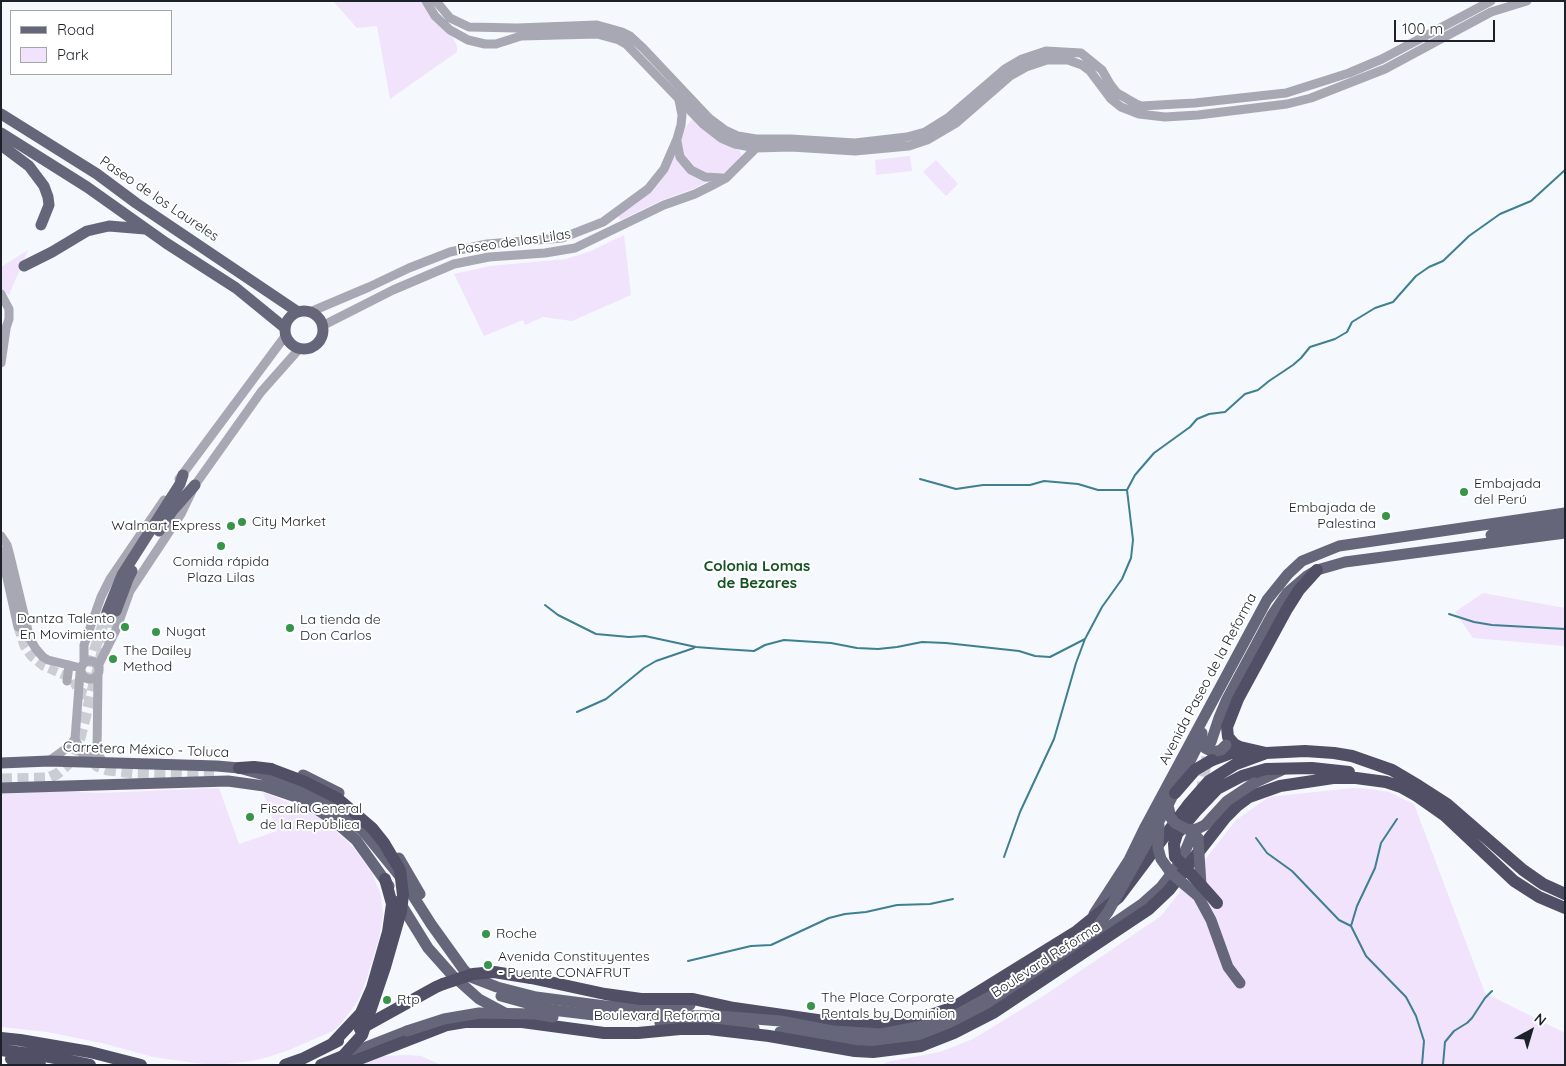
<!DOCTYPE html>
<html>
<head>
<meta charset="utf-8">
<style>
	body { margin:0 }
	#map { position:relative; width:1566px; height:1066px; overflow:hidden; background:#f5f8fd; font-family:Quicksand,sans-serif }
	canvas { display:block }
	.frame { position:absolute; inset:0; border:2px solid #1c212a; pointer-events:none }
	.legend { position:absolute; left:10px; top:10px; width:162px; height:65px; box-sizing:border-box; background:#fff; border:1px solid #a4a6aa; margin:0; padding:6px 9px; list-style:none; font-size:15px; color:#1c212a }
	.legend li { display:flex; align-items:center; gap:10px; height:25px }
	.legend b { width:25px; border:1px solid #a4a6aa }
	.north { position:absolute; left:1506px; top:1006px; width:50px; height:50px; -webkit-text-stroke:4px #fff; paint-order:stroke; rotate:39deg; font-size:14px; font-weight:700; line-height:20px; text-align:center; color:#1c212a }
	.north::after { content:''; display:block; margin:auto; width:18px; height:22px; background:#1c212a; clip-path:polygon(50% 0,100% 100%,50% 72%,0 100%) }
	.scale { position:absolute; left:1394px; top:20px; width:101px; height:22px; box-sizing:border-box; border:2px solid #1c212a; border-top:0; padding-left:6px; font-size:15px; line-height:18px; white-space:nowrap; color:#1c212a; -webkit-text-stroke:4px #fff; paint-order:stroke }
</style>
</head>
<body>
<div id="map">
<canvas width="1566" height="1066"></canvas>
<div class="frame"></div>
<ul class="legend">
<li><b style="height:6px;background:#66667b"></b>Road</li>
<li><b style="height:14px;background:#f0e3fb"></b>Park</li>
</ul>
<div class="north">N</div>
<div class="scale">100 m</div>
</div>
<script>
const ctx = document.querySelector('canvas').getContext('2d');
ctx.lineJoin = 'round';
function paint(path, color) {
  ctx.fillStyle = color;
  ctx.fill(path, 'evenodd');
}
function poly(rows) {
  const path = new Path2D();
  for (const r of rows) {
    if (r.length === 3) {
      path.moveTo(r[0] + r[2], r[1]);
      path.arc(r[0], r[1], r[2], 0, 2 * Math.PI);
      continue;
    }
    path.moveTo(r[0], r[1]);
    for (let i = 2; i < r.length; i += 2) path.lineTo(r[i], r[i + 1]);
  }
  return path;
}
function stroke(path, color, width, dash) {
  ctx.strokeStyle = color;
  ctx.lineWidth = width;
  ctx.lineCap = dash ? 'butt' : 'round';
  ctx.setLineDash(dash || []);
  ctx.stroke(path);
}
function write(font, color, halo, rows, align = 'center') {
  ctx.font = font + ' Quicksand,sans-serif';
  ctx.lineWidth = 4;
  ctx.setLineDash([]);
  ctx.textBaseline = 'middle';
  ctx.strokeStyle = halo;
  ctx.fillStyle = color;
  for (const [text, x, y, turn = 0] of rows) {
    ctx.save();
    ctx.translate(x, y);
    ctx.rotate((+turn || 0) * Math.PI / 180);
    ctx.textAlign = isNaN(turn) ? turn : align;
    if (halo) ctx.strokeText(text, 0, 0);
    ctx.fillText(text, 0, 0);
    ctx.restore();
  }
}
paint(poly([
	[333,1,423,1,453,38,457,46,457,52,390,99,377,26,357,28],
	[693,118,740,151,742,156,726,173,706,174,693,167,684,155,681,138,682,132],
	[674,153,676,158,709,181,693,189,662,200,621,220,618,216],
	[910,156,912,171,876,175,875,160],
	[936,160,958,184,946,196,923,172],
	[624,235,631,295,572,321,543,317,525,325,523,320,484,336,454,274,490,266,566,259,591,251],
	[28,250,9,295,1,290,1,267],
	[1483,593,1565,608,1565,646,1473,638,1455,612],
	[219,788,239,844,277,831,263,792,278,798,324,820,353,847,372,873,381,895,383,915,379,938,366,981,358,1001,339,1026,333,1031,289,1050,268,1057,251,1061,217,1065,195,1063,153,1057,106,1044,48,1032,1,1027,1,794,63,791,99,793],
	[1353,788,1371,789,1389,792,1414,804,1485,993,1565,1033,1565,1065,882,1065,887,1062,940,1052,973,1039,1045,995,1161,916,1236,820,1269,797],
	[407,1055,421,1056,441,1065,361,1065,384,1056]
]), '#f0e3fb');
stroke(poly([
	[920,479,956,489,983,485,1030,485,1044,481,1078,484,1098,490,1127,490],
	[545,605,558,615,596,634,629,637,645,636,696,647,722,649,754,651,765,645,784,640,831,643,857,648,878,649,897,647,922,642,946,643,1019,651,1035,656,1050,657,1085,639],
	[1449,614,1474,622,1492,625,1565,629],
	[577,712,606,699,644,668,656,661,694,648],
	[1256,838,1267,853,1292,871,1339,920,1351,926,1366,956,1406,997,1416,1016,1424,1041,1422,1065],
	[1004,857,1020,812,1054,739,1076,663,1085,639,1102,607,1122,579,1131,558,1133,540,1127,490,1135,475,1154,453,1190,427,1197,419,1209,414,1225,412,1245,394,1258,390,1269,381,1293,365,1301,358,1310,347,1335,339,1347,332,1352,322,1375,308,1393,302,1416,276,1429,267,1443,261,1469,236,1500,214,1531,201,1565,170],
	[1351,926,1357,906,1375,868,1381,843,1397,819],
	[688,961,751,946,771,945,829,918,845,914,866,912,897,905,930,904,953,899],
	[1443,1065,1445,1042,1454,1031,1467,1023,1472,1018,1485,998,1492,991]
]), '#3e7f92', 2);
stroke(poly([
	[18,627,24,646,31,656,43,666,73,679,78,692]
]), '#cacdd3', 9, [9, 4.5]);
stroke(poly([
	[79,698,107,612],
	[92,760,97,766,108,770,135,773,214,775],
	[1,779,48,778,57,774,67,765,80,738,103,649,116,611],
	[1201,793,1207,757]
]), '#cacdd3', 11, [11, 5.5]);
stroke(poly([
	[426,1,435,16,450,30,468,40,485,44,496,44,521,36,597,34,619,40,626,44,703,124,721,138,735,144,756,148,791,147,855,151,909,146,927,140,956,123,1010,76,1026,67,1047,60,1068,60,1082,65,1090,71,1111,99,1121,107,1139,114,1165,117,1198,115,1287,104,1311,98,1385,69,1491,12,1527,1],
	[436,1,450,18,469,27,517,28,597,25,622,32,630,36,643,48,709,118,725,130,738,136,756,139,791,139,855,143,907,137,925,132,949,117,1005,69,1022,59,1046,51,1081,53,1102,70,1110,84,1117,93,1136,104,1141,106,1195,103,1286,93,1349,73,1382,59,1491,1],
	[677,141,680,157,691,170,705,177,723,178],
	[1,294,9,309,9,319,6,328,1,335],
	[310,312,369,287,409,268,450,252,487,244,562,238,603,222,648,189,664,169,677,139,681,125,682,115,679,100],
	[322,326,393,290,454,264,489,257,545,253,575,248,664,205,695,194,711,186,726,178,756,148],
	[1,363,6,329],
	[179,479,286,335],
	[1,536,7,545,10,556,30,639,36,649,43,657,48,660,81,668],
	[1,551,18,627],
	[90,670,9],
	[84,663,84,645,101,597,110,579,164,500],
	[98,666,116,630,130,591,181,514,195,485,261,392,300,348],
	[98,675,97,753,104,763],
	[67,681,69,665],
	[75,739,83,755,90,758,95,754],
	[49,761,67,748,75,739,80,673]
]), '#a8a8b4', 9);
stroke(poly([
	[1,114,97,174,136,203,298,312],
	[1,133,87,187,166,243,236,288,285,328],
	[1,145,29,166,44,186,48,197,49,205,41,225],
	[24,266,52,252,87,231,109,226,145,229],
	[304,330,19],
	[159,531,173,510,195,485],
	[1491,535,1565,524],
	[116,611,128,579,132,571],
	[107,612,122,575,180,484,183,475],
	[1211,742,1219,718,1227,699,1272,615,1287,593,1307,576,1317,570,1345,562,1565,533],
	[1,763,49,761,217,766,239,768,268,776,305,789,341,812,363,831,403,880,431,924,464,970,471,977,497,987,536,997,605,1006,690,1005],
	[303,775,339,793],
	[1254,783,1282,770],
	[1,788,228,781,264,786,299,798,332,819,356,840,389,886],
	[1170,814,1168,805,1201,739,1202,733],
	[399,858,420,894],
	[1185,885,1198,896,1211,920,1228,967,1240,983],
	[399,901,428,948,452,975,479,999,507,1014],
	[1094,914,1129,860,1145,827,1267,600,1288,574,1302,561,1339,546,1565,513],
	[660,1023,685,1020,701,1021,754,1028],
	[780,1032,853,1042,889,1043,920,1037,950,1026,974,1014,1041,973,1142,904,1161,887,1181,861,1192,835],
	[343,1056,407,1031]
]), '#66667b', 11);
stroke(poly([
	[1266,753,1240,747,1234,744,1228,737,1227,727,1238,699,1287,609,1299,590,1317,570],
	[1212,760,1231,753,1246,750],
	[239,768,254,767,271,769],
	[1175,857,1174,844,1177,834,1197,810,1217,789,1242,776,1266,769,1312,768,1349,772],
	[1201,885,1217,903],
	[531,978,605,994,641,999,693,999,734,1008,852,1025,886,1025,920,1019,954,1007,1077,931,1119,897,1188,805,1209,781,1236,764,1266,753,1305,751,1334,753,1352,756,1392,770,1419,786,1447,804,1523,870,1543,884,1565,894],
	[360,1029,436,987,443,984],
	[1,1038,20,1040,90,1052,141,1065],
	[332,1044,361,1013,372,988,388,932,392,904,385,879],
	[1,1050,45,1056,90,1065],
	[11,1059,40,1065],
	[285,1065,302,1059,338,1041],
	[321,1065,343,1056],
	[344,1065,447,1025,465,1022,522,1022,604,1033,638,1033,680,1029,709,1029,769,1036,855,1051,873,1052,921,1046,954,1033,993,1013,1149,909,1169,890,1225,818,1237,806,1249,797,1280,786,1333,778,1356,778,1386,782,1401,787,1417,796,1444,815,1514,881,1539,897,1565,908]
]), '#504f66', 12);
stroke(poly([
	[1201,739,1205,748,1213,752,1221,750,1226,745],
	[1171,818,1175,823,1186,829,1193,830,1199,828,1205,825,1227,801,1254,783],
	[1159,825,1158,848,1161,859,1171,873,1185,885],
	[1198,838,1201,885],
	[501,996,552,1010,594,1015,719,1016,780,1021,833,1031,881,1034,928,1025,954,1016,991,996,1073,945,1097,927,1108,912,1168,805],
	[407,1031,444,1019,479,1013,536,1014,553,1017]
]), '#66667b', 11);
stroke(poly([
	[271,769,303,781,337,798,372,828,384,843,400,870,403,895,401,911,385,967,362,1035,343,1056],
	[1175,793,1195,770,1212,760],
	[1177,859,1201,885],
	[443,984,473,974,494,972,531,978]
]), '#504f66', 12);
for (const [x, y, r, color] of [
	[1464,492,5,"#369549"],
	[1386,516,5,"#369549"],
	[242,522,5,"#369549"],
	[231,526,5,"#369549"],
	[221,546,5,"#369549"],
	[125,627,5,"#369549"],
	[290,628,5,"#369549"],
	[156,632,5,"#369549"],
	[113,659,5,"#369549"],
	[250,817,5,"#369549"],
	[486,934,5,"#369549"],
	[488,965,5,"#369549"],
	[387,1000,5,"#369549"],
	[811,1006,5,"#369549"]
]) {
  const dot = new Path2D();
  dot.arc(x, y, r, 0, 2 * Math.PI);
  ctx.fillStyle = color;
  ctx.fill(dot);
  stroke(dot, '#fff', 2);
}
write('14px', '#1c212a', '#fff', [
	["Paseo de los Laureles",159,199,34],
	["Paseo de las Lilas",514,242,-8],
	["Avenida Paseo de la Reforma",1208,679,-62],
	["Carretera México - Toluca",146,750,2],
	["Boulevard Reforma",1046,960,-33],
	["Boulevard Reforma",657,1016]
]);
write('14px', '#1c212a', '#fff', [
	["Embajada",1474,484],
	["del Perú",1474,500],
	["Embajada de",1376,508,"right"],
	["Palestina",1376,524,"right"],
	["City Market",252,522],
	["Walmart Express",221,526,"right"],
	["Comida rápida",221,562,"center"],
	["Plaza Lilas",221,578,"center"],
	["Dantza Talento",115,619,"right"],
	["En Movimiento",115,635,"right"],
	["La tienda de",300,620],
	["Don Carlos",300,636],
	["Nugat",166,632],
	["The Dailey",123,651],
	["Method",123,667],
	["Fiscalía General",260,809],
	["de la República",260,825],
	["Roche",496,934],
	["Avenida Constituyentes",498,957],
	["- Puente CONAFRUT",498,973],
	["The Place Corporate",821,998],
	["Rentals by Dominion",821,1014],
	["Rtp",397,1000]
], 'left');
write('bold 15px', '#145222', '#fff', [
	["Colonia Lomas",757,566],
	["de Bezares",757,583]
]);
</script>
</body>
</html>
